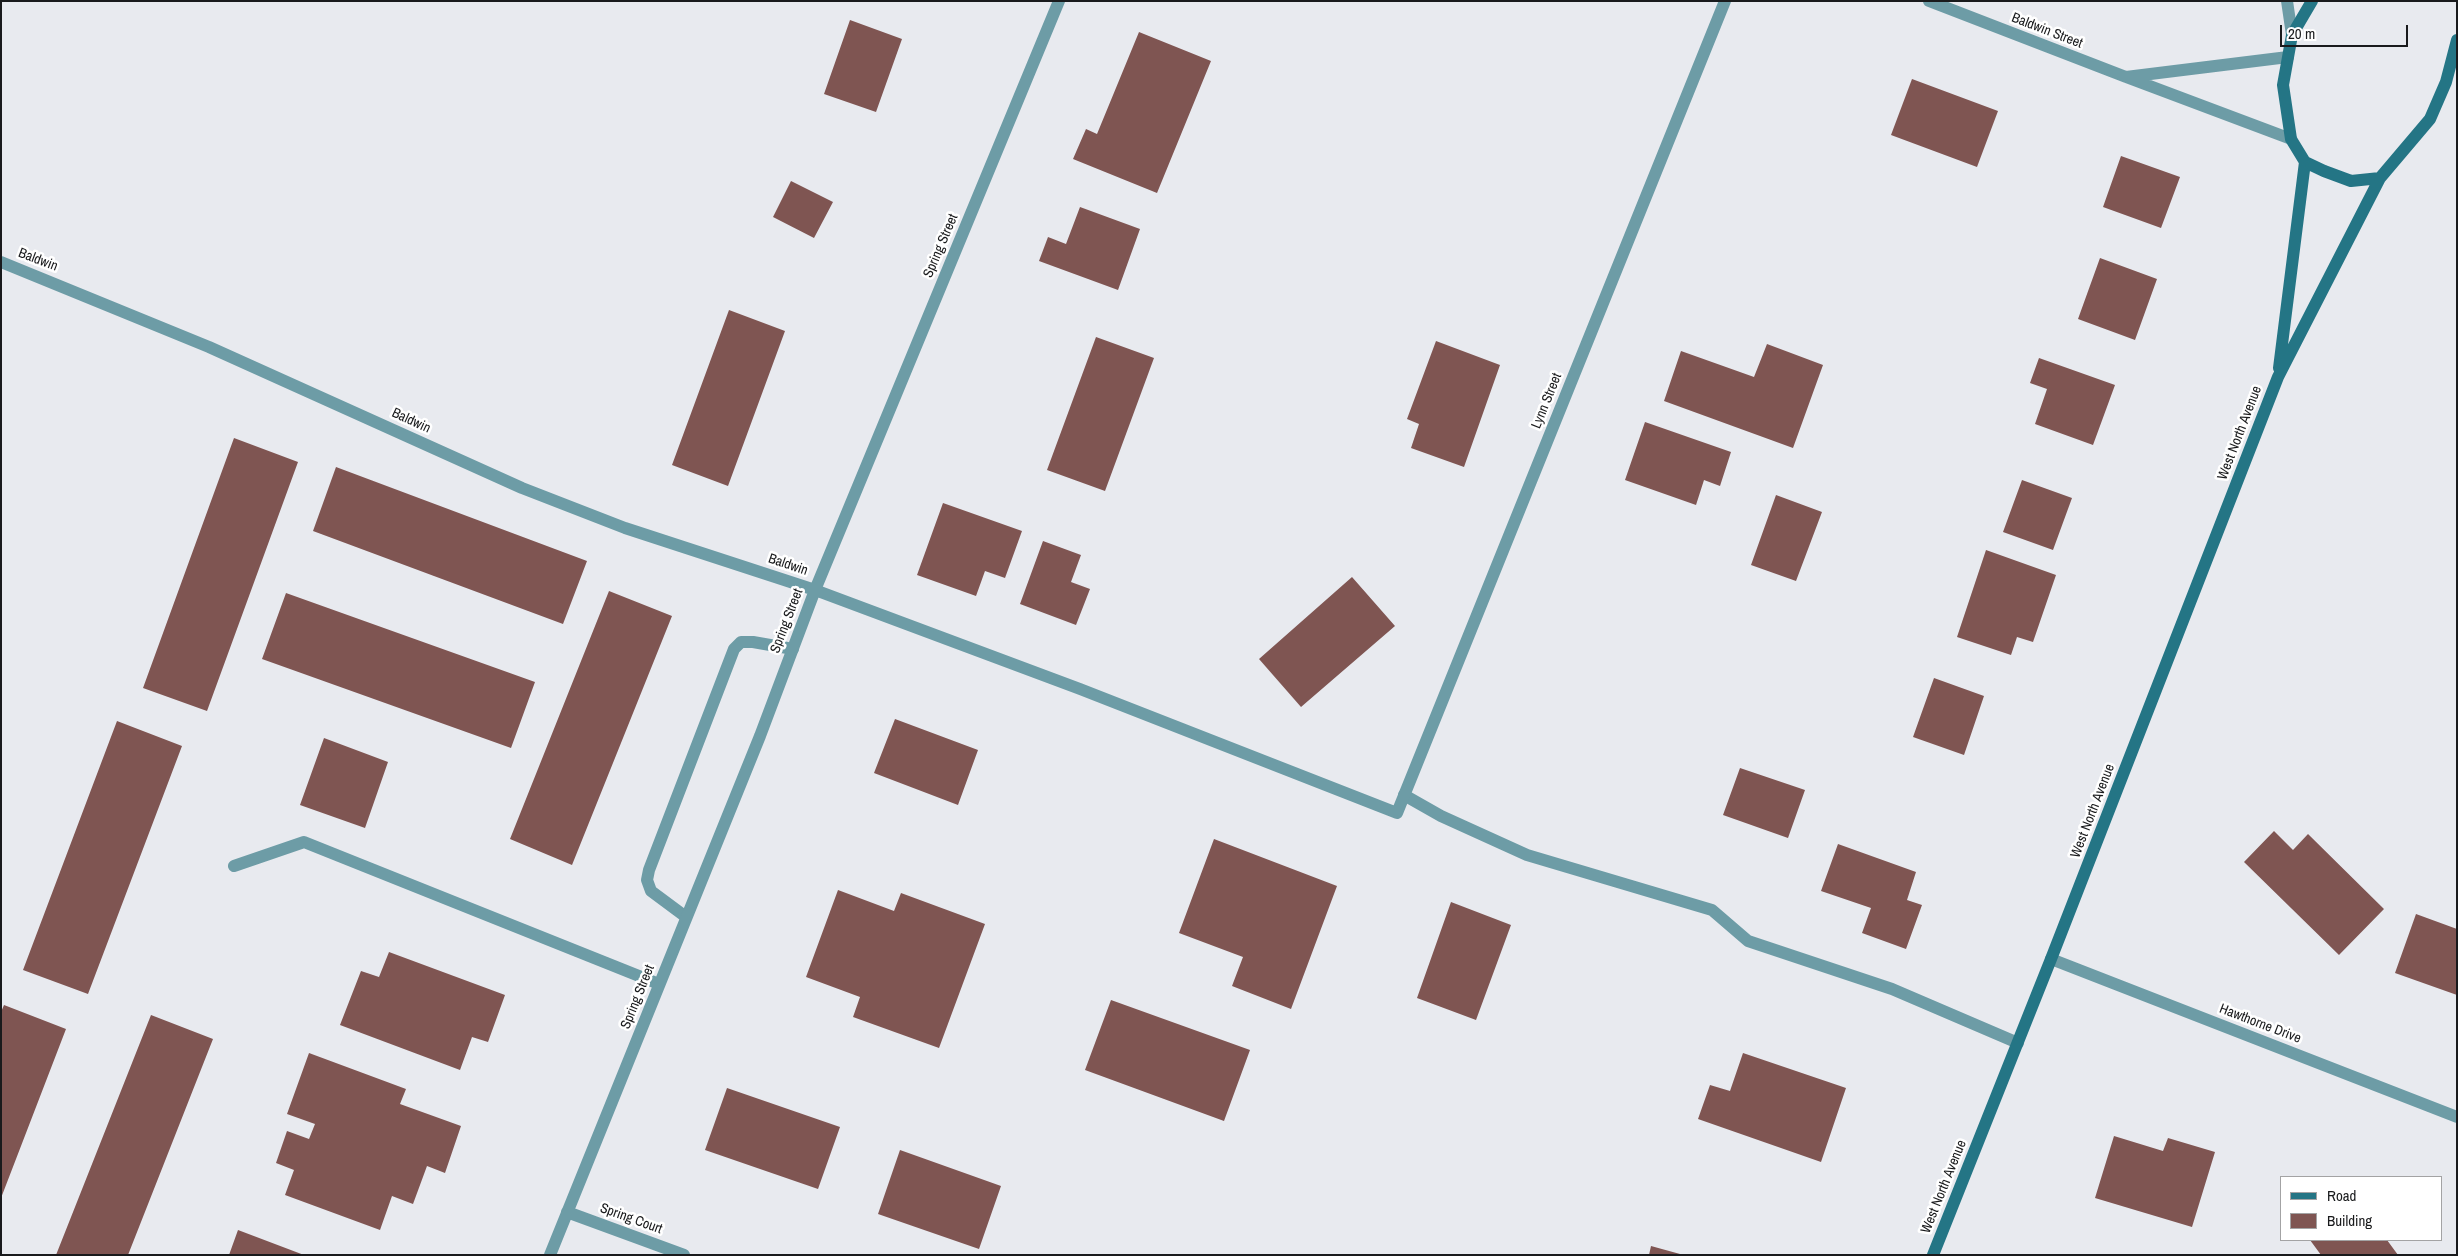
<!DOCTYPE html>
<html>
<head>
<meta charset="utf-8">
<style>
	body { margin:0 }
	#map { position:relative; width:2458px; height:1256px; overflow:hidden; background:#e8eaef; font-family:"Archivo Narrow",sans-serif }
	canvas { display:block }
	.frame { position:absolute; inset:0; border:2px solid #191a1c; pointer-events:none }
	.legend { position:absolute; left:2280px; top:1176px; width:162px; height:65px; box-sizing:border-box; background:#fff; border:1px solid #a3a3a4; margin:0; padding:6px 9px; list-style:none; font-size:15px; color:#191a1c }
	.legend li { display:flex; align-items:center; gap:10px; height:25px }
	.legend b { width:25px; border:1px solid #a3a3a4 }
	.scale { position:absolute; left:2280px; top:25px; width:128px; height:22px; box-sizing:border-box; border:2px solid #191a1c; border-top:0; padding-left:6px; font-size:15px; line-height:18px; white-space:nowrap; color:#191a1c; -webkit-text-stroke:4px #fff; paint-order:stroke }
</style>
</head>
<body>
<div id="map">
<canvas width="2458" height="1256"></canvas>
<div class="frame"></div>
<ul class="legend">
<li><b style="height:6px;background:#247585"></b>Road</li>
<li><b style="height:14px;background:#7f5552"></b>Building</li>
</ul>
<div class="scale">20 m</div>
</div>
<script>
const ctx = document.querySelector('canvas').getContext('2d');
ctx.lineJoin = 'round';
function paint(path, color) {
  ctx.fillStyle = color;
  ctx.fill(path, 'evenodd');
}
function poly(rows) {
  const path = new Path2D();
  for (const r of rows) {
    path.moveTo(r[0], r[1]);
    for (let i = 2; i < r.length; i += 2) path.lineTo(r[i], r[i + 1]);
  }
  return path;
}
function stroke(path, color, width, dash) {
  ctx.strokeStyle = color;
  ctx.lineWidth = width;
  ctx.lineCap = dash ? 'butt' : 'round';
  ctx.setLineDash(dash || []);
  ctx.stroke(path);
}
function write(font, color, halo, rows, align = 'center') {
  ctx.font = font + ' "Archivo Narrow",sans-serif';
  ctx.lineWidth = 5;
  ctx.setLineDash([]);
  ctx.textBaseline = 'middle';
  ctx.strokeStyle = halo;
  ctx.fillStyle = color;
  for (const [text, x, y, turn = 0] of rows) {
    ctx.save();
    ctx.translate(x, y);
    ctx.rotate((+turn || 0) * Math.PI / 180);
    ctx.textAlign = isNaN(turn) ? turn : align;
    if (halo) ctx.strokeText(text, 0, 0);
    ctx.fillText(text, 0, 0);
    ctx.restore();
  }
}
paint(poly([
	[850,20,902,39,876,112,824,94],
	[1139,32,1211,61,1157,193,1073,159,1086,129,1097,134],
	[1912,79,1998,111,1977,167,1891,135],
	[2121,156,2180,177,2161,228,2103,207],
	[791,181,833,202,814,238,773,217],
	[1080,207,1140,229,1118,290,1039,261,1048,237,1066,244],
	[2100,258,2157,279,2135,340,2078,319],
	[729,310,785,331,728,486,672,465],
	[1096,337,1154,358,1105,491,1047,470],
	[1436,341,1500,365,1464,467,1411,448,1419,424,1407,419],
	[1767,344,1823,365,1793,448,1664,401,1681,351,1754,377],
	[2039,358,2115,385,2093,445,2035,424,2047,389,2030,383],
	[1645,422,1731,452,1720,486,1704,480,1696,505,1625,480],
	[234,438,298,462,207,711,143,688],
	[336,467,587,561,563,624,313,531],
	[2022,480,2072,498,2053,550,2003,532],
	[1776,495,1822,512,1796,581,1751,565],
	[943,503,1022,531,1005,578,985,571,976,596,917,575],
	[1043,541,1081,555,1071,582,1090,589,1076,625,1020,604],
	[1986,550,2056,575,2033,642,2017,637,2011,655,1957,637],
	[1352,577,1395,626,1301,707,1259,659],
	[609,591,672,616,572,865,510,839],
	[286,593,535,682,511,748,262,659],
	[1934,678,1984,696,1964,755,1913,737],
	[895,719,978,750,958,805,874,773],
	[117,721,182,746,88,994,23,970],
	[324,738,388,762,365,828,300,805],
	[1740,768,1805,790,1788,838,1723,815],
	[2274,831,2293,850,2308,834,2384,909,2339,955,2244,862],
	[1214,839,1337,886,1291,1009,1232,986,1243,957,1179,933],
	[1838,844,1916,872,1907,900,1922,905,1906,949,1862,933,1871,908,1821,891],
	[838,890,894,911,901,893,985,924,939,1048,853,1017,860,997,806,977],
	[1451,902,1511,925,1476,1020,1417,998],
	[2416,914,2457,929,2457,995,2395,973],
	[389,952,505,995,488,1042,472,1037,460,1070,340,1025,361,971,379,977],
	[1111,1000,1250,1050,1224,1121,1085,1070],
	[4,1005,66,1029,1,1198,1,1012],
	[151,1015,213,1039,128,1255,56,1255],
	[309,1053,406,1089,400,1104,461,1126,445,1173,427,1166,413,1204,392,1196,380,1230,285,1195,294,1170,276,1163,287,1131,309,1139,315,1124,287,1114],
	[1743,1053,1846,1088,1821,1162,1698,1119,1710,1085,1730,1091],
	[727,1088,840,1127,818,1189,705,1150],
	[2114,1136,2163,1151,2168,1138,2215,1152,2192,1227,2095,1198],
	[900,1150,1001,1186,979,1249,878,1214],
	[238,1230,304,1255,229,1255],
	[2310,1240,2387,1240,2398,1255,2321,1255],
	[1651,1246,1680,1254,1680,1255,1649,1255]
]), '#7f5552');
stroke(poly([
	[1404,795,1441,816,1527,855,1712,910,1748,941,1892,989,2018,1043],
	[686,917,651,891,647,880,649,870,734,649,741,642,753,642,793,649]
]), '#6d9ca6', 12);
stroke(poly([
	[1929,1,2126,77],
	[2287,1,2292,35],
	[2288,57,2126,77,2291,139],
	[1,262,209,347,522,488,625,528,815,590,1080,689,1397,813,1725,1],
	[234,866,304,842,659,984],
	[2051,959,2457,1117],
	[567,1212,684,1255],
	[550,1255,760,736,815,590,1059,1]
]), '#6d9ca6', 12);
stroke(poly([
	[2312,1,2292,35,2283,85,2291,139,2305,162,2324,171,2351,181,2380,178],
	[2279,368,2305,162],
	[1933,1255,2051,959,2278,377,2380,178,2430,119,2446,82,2457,40]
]), '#247585', 12);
write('14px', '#191a1c', '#fff', [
	["Baldwin Street",2047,31,21],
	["Spring Street",941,246,-67],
	["Baldwin",38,260,21],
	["Lynn Street",1547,401,-68],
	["Baldwin",411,421,25],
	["West North Avenue",2240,433,-69],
	["Baldwin",788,565,19],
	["Spring Street",787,621,-69],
	["West North Avenue",2093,811,-69],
	["Spring Street",638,997,-68],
	["Hawthorne Drive",2260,1024,21],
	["West North Avenue",1944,1187,-68],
	["Spring Court",631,1219,20]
]);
</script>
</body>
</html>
